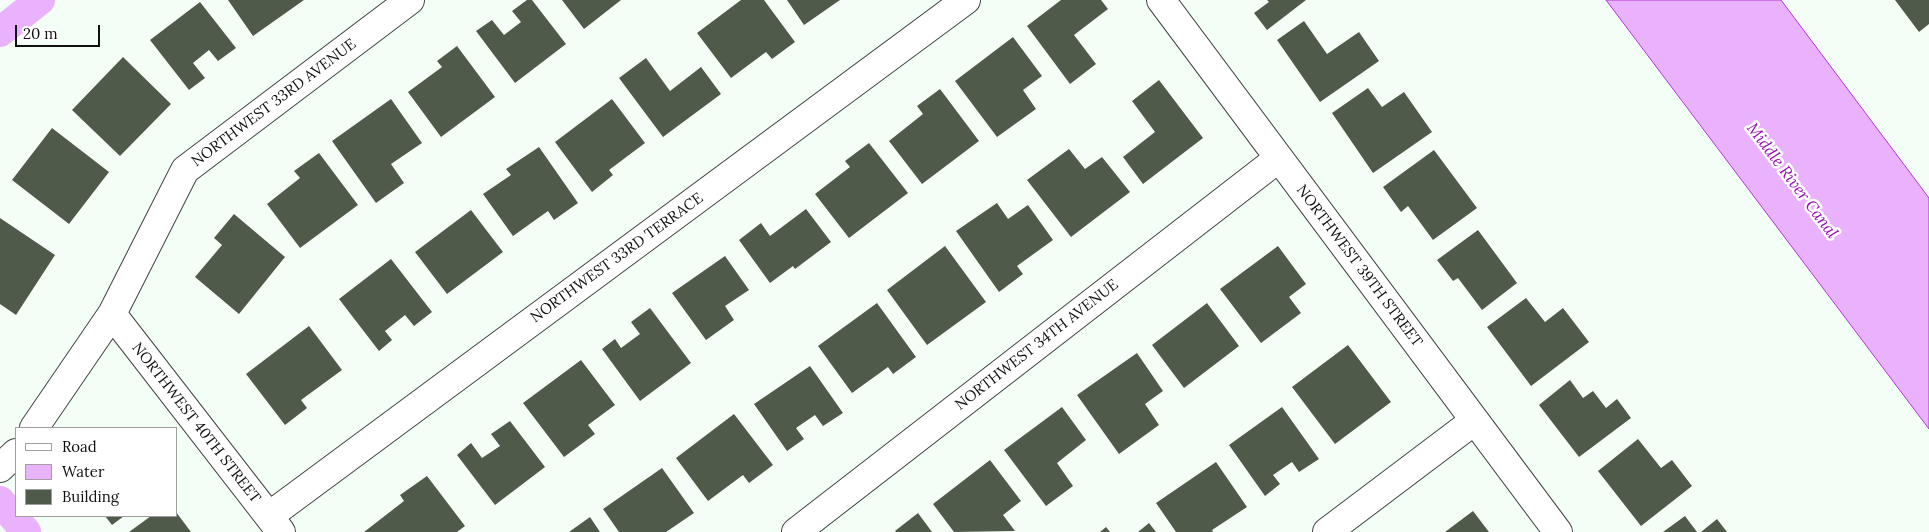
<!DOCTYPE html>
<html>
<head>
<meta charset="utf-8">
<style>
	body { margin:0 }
	#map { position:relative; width:1929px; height:532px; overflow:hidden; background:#f3fff6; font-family:Lora,serif }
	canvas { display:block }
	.legend { position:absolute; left:15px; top:427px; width:162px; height:90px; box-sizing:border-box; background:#fff; border:1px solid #9f9f9f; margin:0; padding:6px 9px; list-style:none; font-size:15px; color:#101010 }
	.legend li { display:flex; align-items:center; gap:10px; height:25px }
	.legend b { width:25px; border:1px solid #9f9f9f }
	.scale { position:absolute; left:15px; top:25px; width:85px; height:22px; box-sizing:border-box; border:2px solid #101010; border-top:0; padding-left:6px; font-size:15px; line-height:18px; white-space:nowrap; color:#101010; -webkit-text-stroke:4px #fff; paint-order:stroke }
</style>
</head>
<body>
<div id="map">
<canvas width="1929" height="532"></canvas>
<ul class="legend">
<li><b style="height:6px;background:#fff"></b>Road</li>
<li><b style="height:14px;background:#eab2fc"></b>Water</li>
<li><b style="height:14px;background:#4f5a4b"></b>Building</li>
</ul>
<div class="scale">20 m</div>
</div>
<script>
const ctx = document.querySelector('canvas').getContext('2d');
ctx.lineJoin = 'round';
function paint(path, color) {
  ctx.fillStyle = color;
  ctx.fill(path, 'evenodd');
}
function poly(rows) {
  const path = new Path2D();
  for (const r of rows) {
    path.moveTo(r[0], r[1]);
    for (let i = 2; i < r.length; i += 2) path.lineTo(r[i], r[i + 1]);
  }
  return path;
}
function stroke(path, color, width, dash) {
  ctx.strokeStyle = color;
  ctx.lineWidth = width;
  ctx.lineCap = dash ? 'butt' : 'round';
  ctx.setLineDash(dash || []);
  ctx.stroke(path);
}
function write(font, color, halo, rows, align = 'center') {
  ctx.font = font + ' Lora,serif';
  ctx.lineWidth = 5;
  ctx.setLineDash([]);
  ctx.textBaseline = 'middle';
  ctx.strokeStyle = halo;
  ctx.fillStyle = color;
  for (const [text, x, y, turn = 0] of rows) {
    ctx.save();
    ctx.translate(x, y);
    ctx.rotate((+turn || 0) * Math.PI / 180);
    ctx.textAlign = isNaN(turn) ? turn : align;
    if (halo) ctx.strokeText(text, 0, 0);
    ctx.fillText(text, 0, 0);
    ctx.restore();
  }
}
const water = poly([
	[1606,0,1781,0,1929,198,1929,429,1606,0]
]);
paint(water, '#eab2fc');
stroke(water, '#b631db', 1);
stroke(poly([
	[0,32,40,0],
	[0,501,26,532]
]), '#eab2fc', 30);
paint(poly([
	[228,0,304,0,253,36],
	[527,0,532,0,566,44,515,83,476,31,492,20,504,35,521,22,512,11],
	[562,0,621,0,584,29],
	[741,0,764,0,795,42,772,59,766,52,731,78,697,33],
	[787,0,840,0,804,25],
	[1061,0,1101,0,1108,9,1074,35,1096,64,1070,84,1027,26],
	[1267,0,1306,0,1267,30,1254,13,1269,2],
	[1895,0,1929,0,1929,24,1919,32],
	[200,2,236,48,218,61,209,50,193,63,205,78,189,90,150,40],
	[1304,21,1327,54,1359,32,1379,61,1320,102,1277,40],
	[1013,37,1042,76,1023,90,1036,109,997,137,955,81],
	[457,46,495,97,441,137,408,92,442,67,437,61],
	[123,57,171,104,120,156,72,110],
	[646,58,670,91,701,67,721,94,663,137,619,78],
	[1159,80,1203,138,1143,184,1123,157,1155,132,1132,101],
	[1368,88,1382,107,1404,92,1432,132,1373,173,1332,113],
	[940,89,979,141,922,184,889,141,923,114,917,106],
	[391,99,422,143,391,164,404,183,376,203,332,141],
	[612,99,645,143,609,170,613,175,592,192,555,142],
	[52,128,109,172,69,224,12,180],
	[869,143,908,193,849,238,815,194,850,167,845,161],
	[539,147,578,203,554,220,548,211,513,236,483,194,511,175,506,169],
	[1069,149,1085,169,1102,157,1130,192,1071,237,1027,180],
	[1434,150,1477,208,1433,240,1408,206,1401,212,1383,187],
	[319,153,358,205,300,248,267,204,300,178,294,171],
	[997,203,1008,219,1028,205,1053,240,1017,266,1023,274,999,292,956,231],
	[806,209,831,242,795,269,793,266,770,283,739,240,761,223,770,236],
	[471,210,503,252,447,294,415,252],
	[234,214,285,257,239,314,195,277,222,245,214,238],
	[0,218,55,255,16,315,0,304],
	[1478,230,1517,283,1482,310,1458,278,1453,281,1437,260],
	[945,246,986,302,927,345,887,290],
	[1278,246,1306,284,1289,297,1301,313,1261,343,1220,289],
	[725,256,749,290,725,306,734,320,706,340,672,293],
	[391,259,432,312,414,326,405,315,385,331,392,340,379,351,339,299],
	[1526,298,1545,322,1563,308,1589,342,1531,386,1487,327],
	[877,303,916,357,893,374,888,367,852,393,818,346],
	[1207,303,1239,346,1184,388,1152,345],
	[650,308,691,363,640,401,602,349,615,339,621,348,640,334,631,322],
	[309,326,342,370,301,400,307,408,285,425,246,374],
	[1348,345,1391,402,1335,444,1292,387],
	[1137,353,1163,391,1145,404,1159,425,1119,454,1077,395],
	[581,360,615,405,588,425,595,434,564,457,523,403],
	[810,366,843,413,823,426,815,415,796,428,804,439,787,451,754,404],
	[1570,380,1583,398,1593,391,1606,408,1617,399,1631,418,1579,457,1539,405],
	[1062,407,1086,440,1057,463,1073,486,1046,506,1004,450],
	[1282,407,1319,459,1299,472,1292,462,1273,475,1280,484,1265,496,1229,445],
	[734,414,773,465,749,483,743,475,708,501,676,458],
	[510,421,545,467,495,505,457,455,471,443,482,458,500,446,491,434],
	[1638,439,1661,468,1672,460,1692,486,1641,526,1598,471],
	[990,460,1021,501,1003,515,1015,531,954,532,933,504],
	[1216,462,1247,507,1212,530,1213,532,1176,532,1156,503],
	[662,468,694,513,666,532,619,532,603,509],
	[427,476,465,526,457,532,364,532,404,501,400,495],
	[1473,511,1489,532,1445,532],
	[176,512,191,532,129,532,151,516,176,516],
	[918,513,932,532,896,532,895,531],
	[105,516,124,516,112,525],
	[1685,516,1697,532,1663,532],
	[590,517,600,532,569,532],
	[1717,519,1727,532,1701,532],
	[1149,523,1156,532,1138,532],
	[1106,527,1110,532,1100,532]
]), '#4f5a4b');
const street = poly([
	[1161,0,1558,532],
	[112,314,281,532],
	[34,428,112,314,185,170,410,0],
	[0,468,16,453],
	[269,516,966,0],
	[796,532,1279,158],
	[1327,532,1474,421]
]);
stroke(street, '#434343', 30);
stroke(street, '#fff', 28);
write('15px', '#101010', '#fff', [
	["NORTHWEST 33RD AVENUE",274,103,-37],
	["NORTHWEST 33RD TERRACE",617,258,-36],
	["NORTHWEST 39TH STREET",1359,266,53],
	["NORTHWEST 34TH AVENUE",1037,345,-38],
	["NORTHWEST 40TH STREET",196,423,52]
]);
write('italic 16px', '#920ab1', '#fff', [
	["Middle River Canal",1792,181,53]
]);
</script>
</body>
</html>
